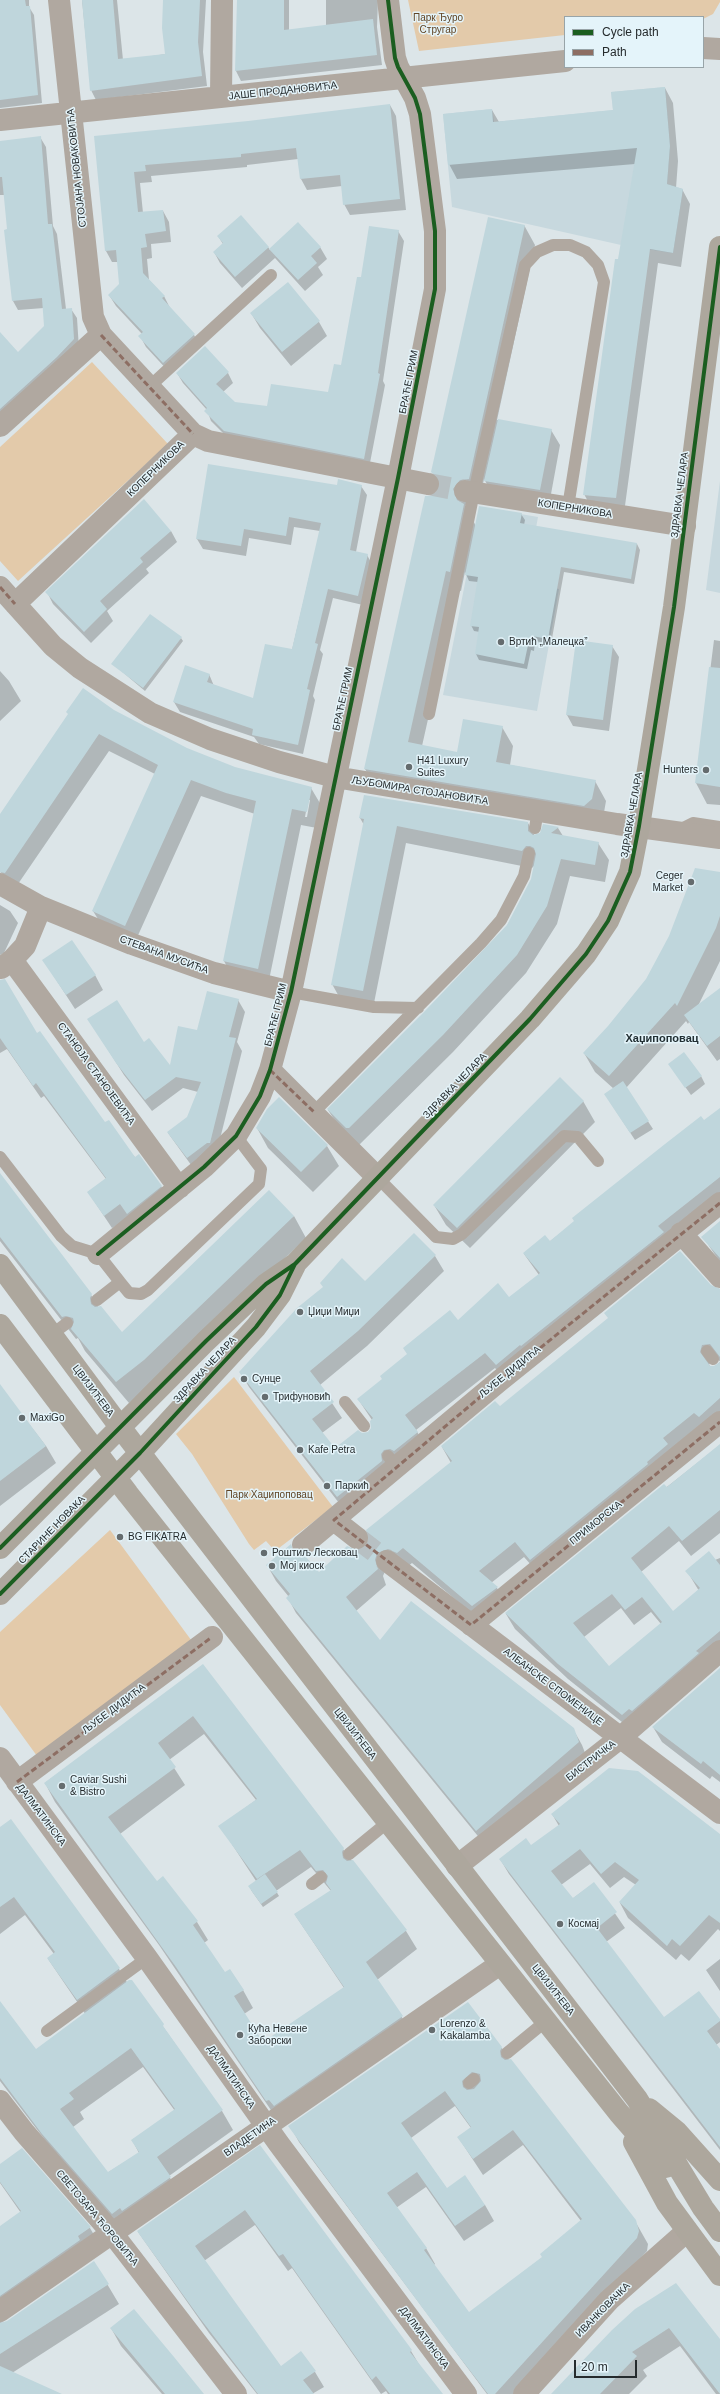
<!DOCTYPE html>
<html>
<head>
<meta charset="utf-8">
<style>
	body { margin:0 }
	#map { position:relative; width:720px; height:2394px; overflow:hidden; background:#dce5e8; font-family:Helvetica,sans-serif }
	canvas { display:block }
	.legend { position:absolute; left:564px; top:16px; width:140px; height:52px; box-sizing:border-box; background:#e4f4fa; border:1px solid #98a4a8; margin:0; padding:5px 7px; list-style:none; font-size:12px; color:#252b2d }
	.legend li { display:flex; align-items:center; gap:8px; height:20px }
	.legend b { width:20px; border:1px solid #98a4a8 }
	.scale { position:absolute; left:574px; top:2360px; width:63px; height:18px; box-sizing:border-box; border:2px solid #252b2d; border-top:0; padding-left:5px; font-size:12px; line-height:14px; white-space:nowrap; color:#252b2d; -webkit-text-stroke:3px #e4f4fa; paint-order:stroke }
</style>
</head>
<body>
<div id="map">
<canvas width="720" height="2394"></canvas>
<ul class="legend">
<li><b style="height:5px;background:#1b5e20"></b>Cycle path</li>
<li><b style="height:5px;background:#8d6e63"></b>Path</li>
</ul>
<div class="scale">20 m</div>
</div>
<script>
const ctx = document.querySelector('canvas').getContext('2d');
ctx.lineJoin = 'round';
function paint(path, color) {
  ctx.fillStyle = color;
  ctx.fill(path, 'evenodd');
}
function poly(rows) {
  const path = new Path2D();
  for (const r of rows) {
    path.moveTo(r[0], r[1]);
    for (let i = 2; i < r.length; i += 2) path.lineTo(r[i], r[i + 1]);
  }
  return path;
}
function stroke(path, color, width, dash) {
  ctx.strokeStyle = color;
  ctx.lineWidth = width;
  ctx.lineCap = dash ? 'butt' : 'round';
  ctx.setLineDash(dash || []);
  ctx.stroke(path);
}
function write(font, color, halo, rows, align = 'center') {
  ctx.font = font + ' Helvetica,sans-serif';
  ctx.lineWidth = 3;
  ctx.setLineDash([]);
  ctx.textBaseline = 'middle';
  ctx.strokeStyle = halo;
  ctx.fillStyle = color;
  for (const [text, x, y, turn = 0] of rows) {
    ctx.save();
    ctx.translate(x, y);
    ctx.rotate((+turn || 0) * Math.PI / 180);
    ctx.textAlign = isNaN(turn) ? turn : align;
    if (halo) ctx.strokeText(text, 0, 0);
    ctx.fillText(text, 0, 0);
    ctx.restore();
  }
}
paint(poly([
	[665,87,670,146,667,184,683,189,673,253,621,245,452,207,443,114,492,109,494,122,613,110,611,92],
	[720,481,720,593,706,590],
	[480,507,538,517,526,583,559,589,537,711,443,695]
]), '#c7d8de');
paint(poly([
	[408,0,720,0,720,2,713,14,703,19,703,17,565,17,565,35,419,51],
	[92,362,168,444,18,581,0,561,0,447],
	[234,1377,333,1507,275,1551,266,1541,254,1550,249,1544,192,1454,176,1434],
	[110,1530,197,1648,45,1767,0,1705,0,1632]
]), '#e3caaa');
paint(poly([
	[0,0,29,0,29,7,34,15,42,103,0,108],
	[82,0,117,0,123,60,166,54,164,0,206,0,203,52,207,86,96,100,91,90],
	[238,0,289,0,289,31,326,26,326,0,378,0,377,27,382,65,241,81,236,71],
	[665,88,673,103,678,161,676,188,682,189,690,204,681,267,658,263,624,513,592,509,584,494,635,164,457,179,449,164,492,110,499,122,614,111],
	[390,105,396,116,406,210,350,215,344,204,342,186,307,190,301,179,298,159,247,165,247,167,151,176,152,182,140,183,143,213,163,211,169,222,171,242,151,244,152,258,147,259,149,280,164,296,170,308,194,335,201,346,170,373,146,347,140,336,142,334,116,306,109,295,120,285,118,262,112,262,106,251,95,137,249,122],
	[40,137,46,147,53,226,57,234,66,309,71,309,77,318,79,349,0,423,0,349,18,354,45,326,44,308,18,310,13,301,5,231,8,230,5,195,0,195,0,143],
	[298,223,320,247,327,259,318,267,323,275,305,291,275,258,242,288,220,263,214,252,223,244,218,236,268,247,270,250],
	[524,225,535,245,497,420,551,430,560,445,549,505,494,496,484,479,480,498,471,498,465,506,476,526,521,514,525,520,524,525,637,544,640,550,634,584,564,572,551,644,535,641,534,651,531,650,527,669,479,660,476,654,480,632,474,631,471,625,478,582,469,581,465,572,461,591,457,590,422,746,457,754,502,727,513,746,510,765,595,781,606,801,603,818,376,788,365,769,433,497,441,487,432,472],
	[398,231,404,241,383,381,385,385,369,468,231,441,211,421,207,410,183,383,177,373,228,373,233,383,223,392,234,403,268,407,329,393,342,367,362,278],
	[251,313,319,322,327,336,291,366,260,328],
	[338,486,361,486,367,495,356,552,367,555,372,564,363,605,333,598,320,650,323,654,313,696,315,700,303,754,259,744,254,737,180,712,174,702,209,674,214,686,253,700,292,650,320,531,294,527,291,545,249,538,246,556,203,549,197,539],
	[171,531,177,542,146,569,149,573,107,611,113,621,91,643,53,604,47,592],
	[181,638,183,641,145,691,113,664],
	[714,640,720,641,720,805,707,804,696,783],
	[612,646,619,657,609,731,573,726,567,715],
	[0,671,9,681,21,701,0,721],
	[113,711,186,749,235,768,311,788,321,805,317,828,301,825,268,985,233,978,224,961,255,814,201,796,135,942,103,927,93,911,155,774,109,751,18,884,0,872,0,815],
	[308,800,310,800,307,817,305,817],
	[360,818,528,823,535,836,541,834,544,826,558,828,563,836,598,843,609,860,605,882,570,876,557,924,526,973,453,1052,359,1145,339,1127,328,1110,425,1013,507,926,532,880,535,865,532,868,406,843,373,1008,342,1002,332,984,364,825],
	[720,873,720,961,698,1006,720,989,720,1059,717,1061,689,1022,688,1024,686,1021,626,1088,653,1129,635,1140,610,1102,614,1089,595,1072,584,1053,609,1027,647,979],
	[0,905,10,911,18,923,4,953,0,955],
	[44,961,95,975,103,990,75,1009],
	[0,991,37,1034,105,1124,161,1186,169,1199,112,1228,88,1192,106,1179,44,1096,41,1098,7,1049,0,1053],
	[238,1000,245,1012,237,1042,242,1051,216,1155,194,1169,168,1133,188,1117,198,1092,183,1088,152,1111,124,1075,96,1031,144,1043,171,1068,197,1031],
	[669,1064,701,1076,705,1084,691,1095],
	[279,1098,327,1146,339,1166,313,1192,268,1148,257,1128],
	[583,1101,595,1122,470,1248,446,1225,434,1205],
	[720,1109,720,1200,505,1380,495,1368,416,1430,427,1448,346,1512,249,1387,240,1372,365,1282,414,1234,435,1256,444,1271,367,1346,320,1385,342,1418,322,1433,335,1450,365,1435,372,1430,372,1420,358,1399,458,1322,509,1299,539,1275,524,1254,549,1242],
	[0,1175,91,1295,99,1308,122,1334,294,1216,306,1238,156,1382,129,1403,85,1351,78,1338,76,1339,0,1241],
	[720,1223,720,1262,703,1237],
	[710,1286,720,1289,720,1361,715,1359,711,1361,709,1365,713,1368,720,1362,720,1422,540,1575,524,1557,491,1583,497,1588,506,1603,481,1621,412,1563,406,1568,386,1569,383,1576,386,1585,356,1611,380,1642,573,1729,582,1745,587,1758,486,1846,296,1613,288,1598,289,1597,276,1581,267,1565,291,1546,297,1557,319,1573,367,1547,451,1463,442,1447,499,1408],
	[0,1386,46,1446,56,1463,0,1506],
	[720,1445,720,1533,691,1556,679,1541,641,1572,673,1613,699,1591,687,1571,720,1558,720,1657,632,1730,568,1679,515,1629,506,1614],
	[621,1608,634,1625,651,1612,661,1624,609,1667,584,1637],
	[202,1666,406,1931,417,1949,377,1980,413,2034,277,2119,159,1945,55,1802,45,1783],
	[204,1734,256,1800,220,1826,256,1881,251,1890,263,1907,279,1896,276,1891,311,1867,331,1891,295,1915,344,1988,263,2043,244,2014,253,2008,243,1990,225,1973,204,1943,208,1940,197,1922,163,1878,156,1882,120,1834,185,1785,169,1760],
	[720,1669,720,1782,712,1776,710,1779,662,1742,653,1727],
	[552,1814,720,1835,720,1931,718,1929,689,1961,681,1954,676,1960,628,1918,620,1903,636,1885,624,1877,610,1888,590,1864,561,1885,572,1899,594,1883,625,1928,606,1942,664,2018,720,2020,720,2042,716,2045,720,2051,720,2150,509,1874,500,1859,531,1847,559,1826],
	[10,1821,119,1969,128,1984,132,1982,222,2111,233,2130,169,2176,181,2197,124,2233,55,2153,0,2081,0,2003,36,2051,86,2015,48,1959,54,1954,25,1915,0,1934,0,1828],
	[143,2067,175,2111,132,2140,139,2153,107,2173,73,2127,84,2119,80,2112],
	[720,1959,720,1991,706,1970],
	[502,2048,509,2060,635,2221,648,2244,647,2251,518,2394,487,2394,299,2142,290,2126],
	[455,2106,471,2128,458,2137,483,2175,523,2145,581,2221,543,2257,469,2313,434,2265,435,2264,426,2248,396,2208,426,2187,464,2241,494,2221,485,2205,447,2189,411,2138],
	[260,2147,411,2351,420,2366,442,2394,388,2394,386,2391,381,2394,292,2268,288,2271,255,2225,204,2261,281,2367,315,2372,324,2387,312,2394,257,2394,209,2333,138,2232],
	[21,2150,90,2228,101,2247,1,2323,7,2322,94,2262,119,2304,12,2373,60,2394,0,2394,0,2228,21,2213,0,2183,0,2165],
	[636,2310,720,2341,720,2394,716,2394,680,2346,643,2370,647,2376,629,2394,554,2394],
	[111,2328,203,2394,162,2394,121,2346]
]), '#0003');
paint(poly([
	[0,0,25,0,26,6,30,6,38,95,0,100],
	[82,0,113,0,118,59,165,54,162,28,163,0,200,0,198,42,202,76,90,91],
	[237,0,284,0,284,30,373,19,377,55,235,71],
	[665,87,670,146,667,184,683,189,673,253,650,249,616,498,583,495,615,259,618,259,637,148,448,165,443,114,492,109,493,122,613,110,611,92],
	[390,104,400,199,343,205,340,175,300,179,296,148,241,154,241,157,145,165,146,171,134,172,138,212,163,210,166,231,145,234,147,247,141,248,143,273,165,296,162,298,195,334,163,363,138,336,143,332,108,295,119,284,116,250,105,251,94,136,248,121],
	[41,136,48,224,52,224,62,309,72,308,74,339,57,357,0,409,0,332,18,352,44,326,42,298,12,301,4,230,7,229,2,177,0,177,0,141],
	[241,215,269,247,235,277,213,252,223,243,217,236],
	[488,217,525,225,469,479,460,480,453,489,457,500,464,504,450,572,446,571,408,742,457,752,463,719,503,726,496,762,596,780,592,799,584,806,364,769,425,496,432,496,440,487,440,480,431,472],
	[298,222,321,247,311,256,317,263,298,280,269,249],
	[369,226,399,230,378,373,380,374,364,459,224,431,204,411,207,408,176,373,205,346,229,372,216,384,235,402,267,406,271,384,328,392,334,364,341,365,357,277,361,277],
	[288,282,320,321,282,352,250,313],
	[498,419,552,429,540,490,484,481],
	[208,464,337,485,338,479,362,485,350,550,368,554,358,596,328,589,315,643,318,644,307,689,310,690,298,745,252,735,253,729,173,702,185,665,210,674,207,682,253,698,265,644,292,649,321,523,289,517,286,536,244,529,241,546,196,539],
	[144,499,171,531,140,558,143,562,100,601,107,609,84,632,45,592],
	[479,506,522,513,520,523,637,543,631,579,561,567,548,639,532,636,531,645,528,645,524,664,475,654,479,627,470,626,478,577,465,575],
	[150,614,182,637,143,688,111,664],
	[576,640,613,645,603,720,566,715],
	[709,667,720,668,720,787,695,783],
	[83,688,114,710,187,748,235,767,312,787,307,812,292,809,258,969,223,961,256,801,226,793,191,780,125,926,92,911,158,765,99,734,5,873,0,872,0,814,68,714,66,712],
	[364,795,528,822,528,831,533,835,540,833,543,824,559,827,551,833,599,842,595,865,561,859,547,906,517,955,443,1035,349,1128,346,1128,327,1109,424,1012,507,925,531,879,536,854,534,848,530,846,526,846,522,851,397,826,363,991,331,985,364,819,359,818],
	[695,868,720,872,720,916,716,928,677,1006,675,1003,609,1076,583,1053,608,1026,646,979,669,936],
	[72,940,96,975,66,995,42,960],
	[5,979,37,1033,40,1031,105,1122,109,1120,135,1157,139,1154,162,1186,127,1214,120,1204,104,1216,87,1192,106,1178,36,1083,33,1086,0,1038,0,980],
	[720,988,720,1036,707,1046,684,1015],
	[207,991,239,999,229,1037,236,1038,210,1143,207,1143,187,1158,167,1132,187,1117,201,1082,176,1077,145,1100,116,1063,87,1019,117,1000,144,1042,149,1038,170,1065,178,1026,197,1030],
	[684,1052,702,1076,685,1088,668,1064],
	[560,1077,584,1101,457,1228,433,1205],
	[623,1081,649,1121,630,1133,604,1094],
	[279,1097,328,1145,301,1172,256,1128,267,1109],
	[720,1108,720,1177,658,1226,664,1232,521,1346,520,1345,496,1365,485,1353,405,1415,418,1432,394,1451,390,1449,384,1450,381,1454,382,1461,337,1497,239,1372,297,1308,323,1287,320,1283,342,1258,365,1281,414,1233,436,1255,358,1331,310,1371,334,1402,312,1419,335,1448,358,1430,362,1433,368,1432,371,1428,370,1421,373,1418,357,1399,382,1379,380,1376,407,1354,403,1348,450,1310,458,1320,498,1283,509,1297,540,1273,523,1253,545,1235,550,1241,574,1221,572,1218,665,1144,701,1116,704,1120],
	[0,1173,92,1294,90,1298,91,1304,95,1307,101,1306,122,1332,269,1190,294,1216,144,1360,116,1382,71,1329,74,1322,73,1318,66,1316,62,1317,0,1237],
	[720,1221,720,1258,701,1237],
	[680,1251,711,1285,720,1289,720,1357,710,1344,702,1345,700,1352,710,1366,714,1366,720,1362,720,1398,699,1417,694,1413,663,1438,668,1444,647,1462,648,1464,530,1560,515,1542,479,1571,498,1587,472,1606,403,1548,397,1553,388,1549,377,1553,375,1560,378,1569,346,1597,380,1640,411,1601,574,1728,579,1742,476,1831,286,1598,290,1594,266,1565,291,1544,294,1553,299,1557,306,1557,319,1572,347,1546,356,1550,367,1546,369,1539,366,1530,452,1461,441,1446,495,1401,500,1406,608,1318,604,1313],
	[0,1384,46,1446,0,1481],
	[720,1444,720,1510,682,1541,669,1526,631,1558,673,1611,700,1588,685,1571,709,1551,720,1565,720,1631,696,1651,699,1653,632,1711,629,1709,622,1715,558,1664,505,1613,664,1484,667,1487],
	[612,1594,625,1610,642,1597,662,1622,609,1666,573,1623],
	[203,1664,344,1848,342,1852,343,1858,347,1861,353,1860,407,1930,366,1962,403,2016,274,2106,269,2100,266,2101,176,1967,44,1783],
	[193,1716,257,1799,218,1826,257,1879,300,1850,316,1871,323,1870,328,1876,326,1883,331,1890,294,1914,344,1987,263,2042,234,1996,244,1990,230,1969,225,1972,193,1925,198,1921,163,1876,157,1881,108,1817,176,1767,158,1743],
	[720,1668,720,1775,703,1761,701,1764,652,1727],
	[609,1768,638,1771,720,1834,720,1923,709,1915,680,1946,672,1939,667,1946,619,1902,639,1880,615,1862,601,1874,580,1849,551,1871,573,1898,594,1882,617,1912,597,1928,664,2017,699,1991,720,2019,720,2021,707,2031,720,2049,720,2147,499,1859,526,1838,531,1845,560,1824,551,1814],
	[11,1819,120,1968,77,2000,47,1958,55,1952,14,1897,0,1907,0,1827],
	[265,1874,278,1892,261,1904,248,1886],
	[129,1980,132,1980,164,2024,163,2026,223,2110,157,2157,171,2177,122,2211,120,2208,112,2214,42,2134,0,2078,0,2001,36,2049],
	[131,2048,175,2109,131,2140,139,2152,108,2172,60,2109,74,2099,69,2093],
	[468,2002,502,2047,500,2051,501,2057,505,2060,511,2059,636,2220,639,2231,637,2238,495,2394,488,2394,441,2333,288,2126],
	[472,2072,480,2074,481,2081,474,2089,467,2090,463,2087,462,2081],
	[445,2091,471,2127,457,2137,473,2159,513,2130,582,2219,540,2254,542,2257,469,2312,424,2250,427,2248,387,2193,417,2172,455,2226,485,2205,465,2175,447,2188,401,2123],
	[260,2145,412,2350,410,2352,443,2394,390,2394,376,2376,372,2380,283,2254,279,2256,245,2210,195,2246,281,2366,301,2351,316,2371,303,2380,314,2394,258,2394,199,2317,137,2231],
	[22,2148,91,2227,78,2236,80,2240,0,2296,0,2226,21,2211,0,2182,0,2164],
	[94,2261,109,2284,0,2354,0,2323,7,2321],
	[676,2283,720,2339,720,2394,669,2328,632,2352,637,2356,600,2394,551,2394,612,2330,635,2309],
	[134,2309,174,2357,204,2394,165,2394,110,2328],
	[0,2366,62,2394,0,2394]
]), '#bfd6dc');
stroke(poly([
	[428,484,465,491],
	[357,1538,387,1561]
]), '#b7c0c3', 22, [22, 11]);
stroke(poly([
	[149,387,271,275],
	[429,714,474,492,525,265,537,252,553,245,570,245,586,252,598,265,604,282,568,507],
	[535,828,538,810],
	[679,830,693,823,720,827],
	[291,992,374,1007,418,1008],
	[314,1112,481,943,501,920,524,876,529,853],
	[0,1157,61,1236,72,1246,98,1254,120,1282,97,1300],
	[378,1178,436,1237,453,1239,462,1234,564,1136,578,1137,598,1161],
	[120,1282,129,1293,141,1294,148,1290,259,1184,261,1169,236,1136],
	[51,1335,67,1323],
	[707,1351,713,1359],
	[345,1402,364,1426],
	[388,1456,397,1467],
	[349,1854,388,1822],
	[312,1884,321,1877],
	[47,2031,147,1958],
	[507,2053,546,2021],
	[469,2083,474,2079]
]), '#b0a8a0', 12);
stroke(poly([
	[59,0,93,317,101,335,193,434,208,441,428,484],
	[703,48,720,49],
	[221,97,222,0],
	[0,120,565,61],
	[0,426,101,335],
	[465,491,685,526],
	[0,587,53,646,80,668,150,713,210,739,279,762,335,777,617,824,720,838],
	[15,604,193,434],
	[0,884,41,907,132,944,214,973,291,992],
	[12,960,179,1188],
	[1,968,12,960,25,946,41,907],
	[270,1070,378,1178],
	[681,1233,720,1277],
	[98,1254,204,1167,236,1136,260,1096,270,1070,291,992,398,478,435,289,435,231,420,114,415,98,398,67,395,58,388,0],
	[334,1520,357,1538],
	[303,1545,498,1382,720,1203],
	[387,1561,720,1813],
	[471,1625,720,1422],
	[0,1758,147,1958,279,2144,466,2394],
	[17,1782,212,1637],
	[457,1866,620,1738,720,1651],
	[0,2101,24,2132,112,2233,236,2394],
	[0,2311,500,1964],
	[524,2394,609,2300,687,2231]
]), '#b0a8a0', 22);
stroke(poly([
	[0,1265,120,1427,637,2099,703,2208,720,2231],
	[0,1325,128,1494,619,2113,666,2167],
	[0,1548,206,1341,266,1284,295,1264,530,1019,586,954,608,921,630,872,639,826,674,607,720,247],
	[0,1594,140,1453,256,1327,280,1295,295,1265],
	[649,2109,677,2132,720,2180],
	[634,2142,667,2203,720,2275]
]), '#ada79d', 22);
stroke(poly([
	[101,335,193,434],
	[0,587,15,604],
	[270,1070,314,1112],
	[720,1203,498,1382,334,1520,471,1625,720,1422],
	[17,1782,212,1637]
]), '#8d6e63', 3, [6, 3]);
stroke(poly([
	[98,1254,204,1167,236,1136,260,1096,270,1070,291,992,398,478,435,289,435,231,420,114,415,98,398,67,395,58,388,0],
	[0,1548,206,1341,266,1284,295,1264,530,1019,586,954,608,921,630,872,639,826,674,607,720,247],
	[0,1594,140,1453,256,1327,280,1295,295,1264]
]), '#1b5e20', 4);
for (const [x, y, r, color] of [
	[501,642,4,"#656c6e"],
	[409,767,4,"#656c6e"],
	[706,770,4,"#656c6e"],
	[691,882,4,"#656c6e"],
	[300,1312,4,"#656c6e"],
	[244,1379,4,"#656c6e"],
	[265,1397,4,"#656c6e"],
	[22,1418,4,"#656c6e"],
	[300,1450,4,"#656c6e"],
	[327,1486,4,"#656c6e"],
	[120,1537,4,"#656c6e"],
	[264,1553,4,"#656c6e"],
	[272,1566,4,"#656c6e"],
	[62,1786,4,"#656c6e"],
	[560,1924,4,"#656c6e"],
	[432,2030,4,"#656c6e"],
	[240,2035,4,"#656c6e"]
]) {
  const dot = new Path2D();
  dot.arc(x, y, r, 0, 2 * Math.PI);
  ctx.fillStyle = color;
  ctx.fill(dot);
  stroke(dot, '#e4f4fa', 1.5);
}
write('10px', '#604424', '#e4f4fa', [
	["Парк Ђуро",438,18],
	["Стругар",438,30],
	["Парк Хаџипоповац",269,1495]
]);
write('10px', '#252b2d', '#e4f4fa', [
	["ЈАШЕ ПРОДАНОВИЋА",283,91,-6],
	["СТОЈАНА НОВАКОВИЋА",77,168,-96],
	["БРАЋЕ ГРИМ",409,382,-79],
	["КОПЕРНИКОВА",156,469,-44],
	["ЗДРАВКА ЧЕЛАРА",680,495,-83],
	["КОПЕРНИКОВА",575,509,9],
	["БРАЋЕ ГРИМ",343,699,-78],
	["ЉУБОМИРА СТОЈАНОВИЋА",420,791,9],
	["ЗДРАВКА ЧЕЛАРА",632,815,-80],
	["СТЕВАНА МУСИЋА",164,955,20],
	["БРАЋЕ ГРИМ",276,1015,-76],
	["СТАНОЈА СТАНОЈЕВИЋА",96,1074,54],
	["ЗДРАВКА ЧЕЛАРА",455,1086,-46],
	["ЗДРАВКА ЧЕЛАРА",205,1370,-47],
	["ЉУБЕ ДИДИЋА",510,1372,-39],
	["ЦВИЈИЋЕВА",93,1391,53],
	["ПРИМОРСКА",596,1523,-39],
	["СТАРИНЕ НОВАКА",52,1530,-46],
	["АЛБАНСКЕ СПОМЕНИЦЕ",553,1687,37],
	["ЉУБЕ ДИДИЋА",114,1709,-37],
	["ЦВИЈИЋЕВА",355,1734,52],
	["БИСТРИЧКА",591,1761,-38],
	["ДАЛМАТИНСКА",41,1815,53],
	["ЦВИЈИЋЕВА",553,1990,52],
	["ДАЛМАТИНСКА",231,2077,55],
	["ВЛАДЕТИНА",250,2137,-35],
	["СВЕТОЗАРА ЋОРОВИЋА",97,2218,50],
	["ИВАНКОВАЧКА",603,2310,-45],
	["ДАЛМАТИНСКА",424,2338,53]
]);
write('10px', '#252b2d', '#e4f4fa', [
	["Вртић „Малецка”",509,642],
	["H41 Luxury",417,761],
	["Suites",417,773],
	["Hunters",698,770,"right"],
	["Ceger",683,876,"right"],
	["Market",683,888,"right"],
	["Џиџи Миџи",308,1312],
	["Сунце",252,1379],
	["Трифуновић",273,1397],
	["MaxiGo",30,1418],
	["Kafe Petra",308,1450],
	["Паркић",335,1486],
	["BG FIKATRA",128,1537],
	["Роштиљ Лесковац",272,1553],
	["Мој киоск",280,1566],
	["Caviar Sushi",70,1780],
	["& Bistro",70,1792],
	["Космај",568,1924],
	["Lorenzo &",440,2024],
	["Kakalamba",440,2036],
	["Кућа Невене",248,2029],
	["Заборски",248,2041]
], 'left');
write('bold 11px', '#222f33', '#e4f4fa', [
	["Хаџипоповац",662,1039]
]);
</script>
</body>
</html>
